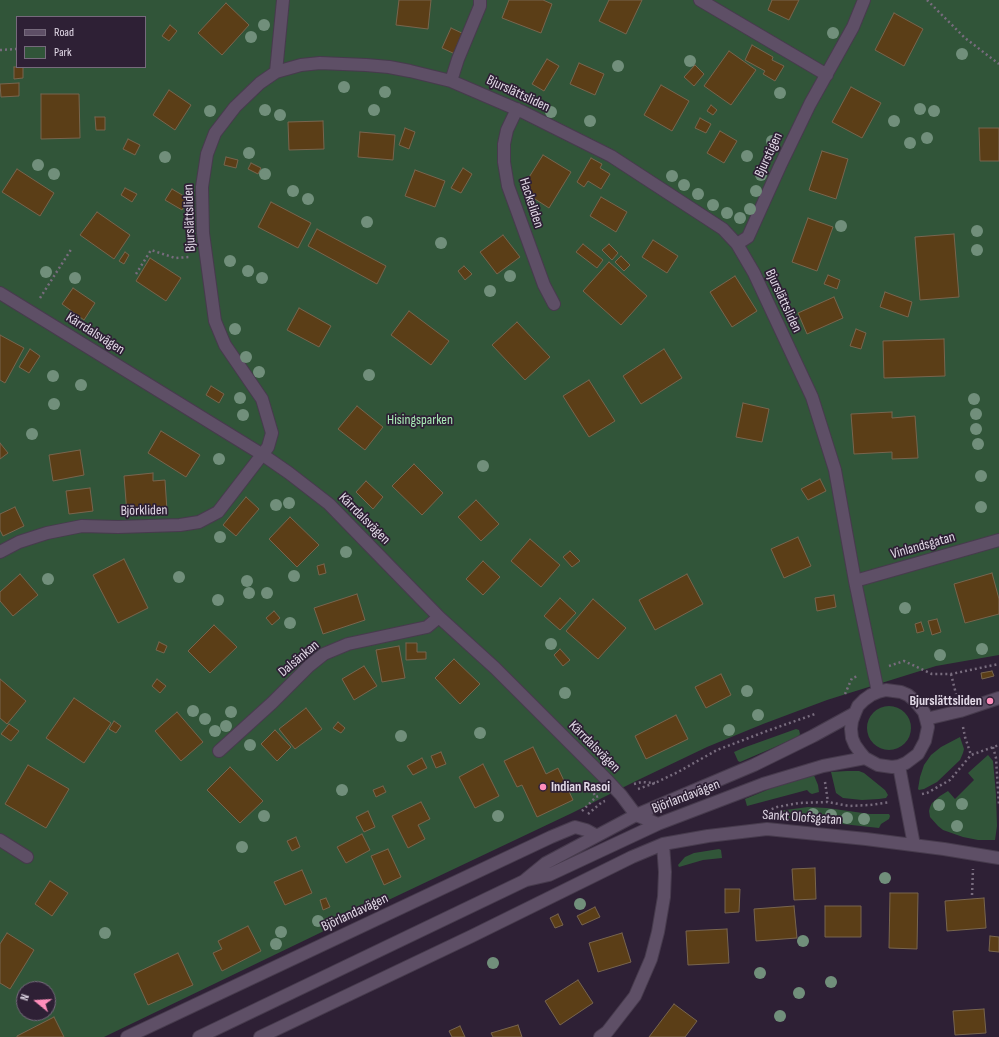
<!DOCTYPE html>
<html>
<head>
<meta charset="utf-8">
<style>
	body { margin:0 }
	#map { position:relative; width:999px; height:1037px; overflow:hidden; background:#2e2035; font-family:"Sofia Sans Condensed",sans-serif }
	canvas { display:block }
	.legend { position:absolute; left:16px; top:16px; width:130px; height:52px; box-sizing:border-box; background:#2e2035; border:1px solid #766a7c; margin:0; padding:5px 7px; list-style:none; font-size:12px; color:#e2d9e7 }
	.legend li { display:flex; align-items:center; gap:8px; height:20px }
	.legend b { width:20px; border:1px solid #766a7c }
	.north { position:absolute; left:16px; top:981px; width:40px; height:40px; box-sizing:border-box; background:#2e2035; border:1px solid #766a7c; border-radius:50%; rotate:288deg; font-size:11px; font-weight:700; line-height:16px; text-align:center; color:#e2d9e7 }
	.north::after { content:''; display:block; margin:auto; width:14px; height:18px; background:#ff8ebb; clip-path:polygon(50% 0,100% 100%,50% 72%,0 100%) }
</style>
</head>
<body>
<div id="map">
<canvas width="999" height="1037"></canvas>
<ul class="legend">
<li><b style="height:5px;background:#5e4f66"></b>Road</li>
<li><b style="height:11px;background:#315539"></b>Park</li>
</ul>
<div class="north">N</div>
</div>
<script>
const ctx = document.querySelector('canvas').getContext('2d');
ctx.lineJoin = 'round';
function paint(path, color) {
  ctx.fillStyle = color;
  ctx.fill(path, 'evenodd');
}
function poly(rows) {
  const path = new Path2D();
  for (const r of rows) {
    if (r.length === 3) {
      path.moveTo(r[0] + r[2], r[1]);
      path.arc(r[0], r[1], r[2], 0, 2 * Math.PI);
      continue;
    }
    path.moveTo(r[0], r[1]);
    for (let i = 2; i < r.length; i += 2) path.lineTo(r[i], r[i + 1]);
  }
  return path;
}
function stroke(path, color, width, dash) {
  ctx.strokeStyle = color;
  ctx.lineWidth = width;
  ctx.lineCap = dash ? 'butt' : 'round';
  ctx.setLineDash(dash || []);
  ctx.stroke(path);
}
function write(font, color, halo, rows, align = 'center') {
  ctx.font = font + ' "Sofia Sans Condensed",sans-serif';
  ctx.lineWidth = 3.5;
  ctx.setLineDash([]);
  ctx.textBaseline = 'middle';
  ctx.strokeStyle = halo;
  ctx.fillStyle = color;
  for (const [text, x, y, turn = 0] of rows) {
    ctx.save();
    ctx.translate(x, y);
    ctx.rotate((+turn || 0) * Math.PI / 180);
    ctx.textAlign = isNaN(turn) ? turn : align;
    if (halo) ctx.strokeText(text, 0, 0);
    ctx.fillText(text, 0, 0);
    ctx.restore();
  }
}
paint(poly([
	[0,0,999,0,999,655,936,666,827,700,763,724,707,747,638,780,572,813,380,904,104,1037,0,1037],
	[17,17,145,17,145,67,17,67],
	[24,989,48,989,48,1013,24,1013],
	[889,728,22],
	[796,729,799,730,800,734,799,736,775,747,740,762,738,761,734,752,743,748],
	[960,737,964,749,963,753,960,760,937,782,924,789,919,790,918,789,920,777,924,765,931,755,941,747],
	[988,755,993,761,996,795,997,826,995,840,978,840,963,837,943,830,938,826,930,817,929,811,930,807,932,803,940,796,948,791,955,799,974,780,968,773],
	[847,771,859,771,864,773,885,790,888,795,886,798,879,799,862,800,843,798,836,793,831,772],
	[813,773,818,785,819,792,812,794,810,793,807,790,747,806,745,799,784,783],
	[808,807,827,808,870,814,889,814,890,816,889,819,881,824,879,828,806,820,774,818,775,813,778,811],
	[719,849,721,850,722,858,703,860,679,867,678,865,685,857,694,853]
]), '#315539');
const building = poly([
	[399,0,431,0,428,29,396,25,399,0],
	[509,0,543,0,552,4,541,33,502,18,509,0],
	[609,0,642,0,626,34,599,21,609,0],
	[772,0,799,0,789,20,768,10,772,0],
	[226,3,249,25,222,55,198,33,226,3],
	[894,13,923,29,904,66,875,50,894,13],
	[170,25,177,31,169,41,162,36,170,25],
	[451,28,464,34,455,54,442,48,451,28],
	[752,45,773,57,772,60,784,66,775,81,763,74,765,71,745,60,752,45],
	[729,51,756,70,731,105,704,86,729,51],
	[547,59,559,66,544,91,532,84,547,59],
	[579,63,604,74,595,95,570,84,579,63],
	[695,65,704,74,694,86,684,77,695,65],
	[14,67,23,67,23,78,14,79,14,67],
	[19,83,19,96,1,97,0,84,19,83],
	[661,85,689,101,672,131,644,115,661,85],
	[851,87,881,103,862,138,832,122,851,87],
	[169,90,191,105,175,130,153,115,169,90],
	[41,94,79,94,80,138,41,139,41,94],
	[711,105,717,110,713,115,707,111,711,105],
	[95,117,105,117,105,130,96,130,95,117],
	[700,118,711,124,706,133,695,128,700,118],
	[323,121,324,149,289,150,288,122,323,121],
	[405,128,415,132,409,149,399,145,405,128],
	[979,128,999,128,999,161,980,161,979,128],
	[720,131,737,141,724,163,707,153,720,131],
	[360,132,395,135,393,160,358,157,360,132],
	[128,139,140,145,135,155,123,149,128,139],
	[822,151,848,159,836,199,809,190,822,151],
	[543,155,571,172,549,208,521,190,543,155],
	[226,157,238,160,236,168,224,165,226,157],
	[591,158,602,164,600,168,610,174,601,189,588,181,584,187,577,182,591,158],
	[251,163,261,168,258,174,248,169,251,163],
	[463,168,472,174,461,193,451,188,463,168],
	[17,169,54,193,40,216,2,192,17,169],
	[415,170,445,181,435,207,405,196,415,170],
	[125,188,137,194,132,202,121,195,125,188],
	[172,189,189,199,182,210,165,200,172,189],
	[601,197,627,212,616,232,590,216,601,197],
	[271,202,311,223,298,248,258,227,271,202],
	[97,212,130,235,114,259,80,235,97,212],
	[808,218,833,227,817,271,792,262,808,218],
	[317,229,386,266,377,284,308,246,317,229],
	[954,234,959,297,920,300,915,237,954,234],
	[503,235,520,257,497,274,480,252,503,235],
	[653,240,678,256,667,273,642,257,653,240],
	[583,244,603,260,597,268,576,252,583,244],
	[609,244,618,253,612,260,602,250,609,244],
	[125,252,129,255,124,264,119,261,125,252],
	[621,256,630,265,624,271,615,262,621,256],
	[150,258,181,278,166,301,136,281,150,258],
	[609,262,647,296,621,325,583,291,609,262],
	[464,266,472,274,465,280,458,271,464,266],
	[828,275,840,280,837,289,824,284,828,275],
	[735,276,757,311,732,327,710,292,735,276],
	[73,288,95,303,84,320,62,304,73,288],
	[885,292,912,302,908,317,880,307,885,292],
	[834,297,843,318,807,334,798,313,834,297],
	[299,308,331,326,319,347,287,330,299,308],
	[409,311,449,341,431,365,391,335,409,311],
	[517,322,550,357,525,380,492,345,517,322],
	[856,329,866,333,861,349,850,346,856,329],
	[0,335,24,348,5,383,0,380,0,335],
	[944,339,945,376,884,378,883,341,944,339],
	[30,349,40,356,29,373,19,367,30,349],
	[664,349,682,378,641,404,623,376,664,349],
	[589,380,615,421,589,437,563,396,589,380],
	[211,386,224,394,219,403,206,395,211,386],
	[743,403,769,409,762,442,736,437,743,403],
	[357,406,383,427,365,450,338,429,357,406],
	[892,412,892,418,915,416,918,458,892,459,892,452,854,454,851,414,892,412],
	[161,431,200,455,186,477,148,453,161,431],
	[0,443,8,453,0,459,0,443],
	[80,450,84,475,53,481,49,455,80,450],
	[414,464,443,493,422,515,392,486,414,464],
	[153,473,153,481,165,480,167,511,127,514,124,476,153,473],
	[820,479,826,491,808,500,801,489,820,479],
	[366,481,383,497,373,509,356,492,366,481],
	[90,488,93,511,69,514,66,491,90,488],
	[246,497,259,509,236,536,223,525,246,497],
	[476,500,499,524,481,541,458,517,476,500],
	[15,507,24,526,3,536,0,530,0,514,15,507],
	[290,517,319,545,297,567,269,539,290,517],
	[798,537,811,566,784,578,771,549,798,537],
	[530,539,560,565,541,587,511,561,530,539],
	[570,551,580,561,572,567,563,557,570,551],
	[124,559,148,608,118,623,93,575,124,559],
	[483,561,500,577,483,595,466,579,483,561],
	[324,564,326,573,319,575,317,566,324,564],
	[992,573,999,599,999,614,965,623,954,584,992,573],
	[20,574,38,595,13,616,0,601,0,592,20,574],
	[687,574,703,604,655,630,639,600,687,574],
	[357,594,365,620,323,634,314,608,357,594],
	[834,595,836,607,817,611,815,598,834,595],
	[560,598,576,613,560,630,544,616,560,598],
	[593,599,626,628,598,659,566,631,593,599],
	[274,611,280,618,272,625,266,618,274,611],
	[937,619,941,632,932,635,928,621,937,619],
	[921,622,924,631,917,633,915,624,921,622],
	[214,625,237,647,210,673,188,651,214,625],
	[159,642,167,646,164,653,156,650,159,642],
	[406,643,417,643,417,652,426,652,426,659,406,660,406,643],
	[399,646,405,678,382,682,376,650,399,646],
	[560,649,570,660,563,666,554,655,560,649],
	[454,659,480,684,460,704,435,678,454,659],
	[364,666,377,686,354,700,342,679,364,666],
	[992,671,994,676,982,679,981,673,992,671],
	[721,674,731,695,706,708,695,687,721,674],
	[0,679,26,701,7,724,0,718,0,679],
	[157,679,166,686,160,693,152,686,157,679],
	[74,698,111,723,84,763,46,738,74,698],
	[306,708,322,729,295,749,279,729,306,708],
	[177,712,203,742,181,761,155,731,177,712],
	[676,715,688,739,646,759,635,736,676,715],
	[114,721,121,726,116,733,109,729,114,721],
	[338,722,345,728,341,733,333,728,338,722],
	[9,724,19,731,11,741,1,734,9,724],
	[275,730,291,747,277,761,261,744,275,730],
	[533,747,546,774,558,768,573,800,537,817,522,785,517,787,504,761,533,747],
	[441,752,446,764,436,768,431,756,441,752],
	[422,758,427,768,413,775,407,766,422,758],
	[483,764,499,796,475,808,459,777,483,764],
	[28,765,69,789,46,828,5,804,28,765],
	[230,767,263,801,240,823,207,790,230,767],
	[383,786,386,792,376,797,373,790,383,786],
	[421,802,430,819,418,825,425,839,408,848,392,816,421,802],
	[368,811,375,827,364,832,356,817,368,811],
	[362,834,370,850,346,863,337,847,362,834],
	[296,837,300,847,292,851,287,841,296,837],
	[388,849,401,877,384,885,371,856,388,849],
	[815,868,816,899,794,900,792,869,815,868],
	[302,870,312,893,285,905,274,882,302,870],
	[50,881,68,893,52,916,35,904,50,881],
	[725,889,740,889,739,912,725,913,725,889],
	[890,893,918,893,917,949,889,948,890,893],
	[326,898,330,907,323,910,320,900,326,898],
	[984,898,986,928,947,931,945,901,984,898],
	[794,906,797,938,756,941,754,909,794,906],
	[825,906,861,906,861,937,825,937,825,906],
	[595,907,600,917,582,925,577,916,595,907],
	[558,914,563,925,555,928,550,918,558,914],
	[248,926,261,951,222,971,213,953,222,949,218,941,248,926],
	[727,929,729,963,688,965,686,931,727,929],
	[7,933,34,950,10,989,0,983,0,944,7,933],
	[622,933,631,962,598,972,589,943,622,933],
	[990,936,999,937,999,952,989,951,990,936],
	[178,953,193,985,148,1005,134,974,178,953],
	[578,980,593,1003,560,1025,545,1001,578,980],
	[674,1004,697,1021,685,1037,649,1037,674,1004],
	[984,1009,986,1033,955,1035,953,1011,984,1009],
	[54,1017,64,1037,17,1037,17,1036,54,1017],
	[518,1025,522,1037,493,1037,491,1033,518,1025],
	[460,1026,465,1037,452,1037,449,1031,460,1026]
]);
paint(building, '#5b3e17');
stroke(building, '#78654e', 1);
const minor = poly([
	[700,0,827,75],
	[276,72,283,0],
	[451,81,458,59,480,6,480,0],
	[517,109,507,130,504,144,504,162,508,186,544,285,554,304],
	[737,244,748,237,780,166,810,104,853,27,864,0],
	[0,293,263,455,289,473,329,504,439,617,495,668,608,781,621,795,636,815,658,824],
	[0,552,19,542,47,533,82,526,118,527,180,525,199,522,218,512,268,447,272,433,262,399,225,345,215,321,203,233,202,187,207,154,215,133,235,107,260,83,276,72,301,65,320,63,366,65,389,67,410,71,451,81,523,112,611,156,723,229,737,244,754,273,812,397,835,470,855,581,878,692],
	[855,581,999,540],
	[926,719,960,711,999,698],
	[219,751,272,703,309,666,324,654,348,644,427,627,439,617],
	[899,766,914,845],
	[0,840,27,857],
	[527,880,549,875,658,824,763,784,823,766,865,758],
	[127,1037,551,837,575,827,586,830,597,836],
	[199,1037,524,881,546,863,636,815,754,765,813,736,855,713,858,706,864,700,871,695,878,692,886,690,901,692,908,695,914,700,924,712,926,719,928,727,925,741,918,754,906,763,899,766,892,767,878,765,865,758,860,752,855,745,852,738,851,729,852,721,855,713],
	[260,1037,472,936,632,857,663,844,708,836,767,829,866,839,944,849,999,858],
	[600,1037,607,1032,635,996,651,959,658,932,664,897,665,872,663,844]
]);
stroke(minor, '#473b4d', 14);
stroke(poly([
	[927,0,965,38,999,64],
	[0,50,17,49],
	[136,274,151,250,175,258,189,257],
	[40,298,72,248],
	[889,666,904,661,932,674,951,674,999,664],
	[951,674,956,694],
	[845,694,852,678,858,676],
	[963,727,965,737,971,755],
	[993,747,996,758,999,806],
	[825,782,828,802],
	[634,784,642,782,655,783],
	[591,789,596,797],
	[638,789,655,783,678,772,717,750,767,731,815,714],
	[922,794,927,793,950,780,971,755,999,745],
	[582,811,596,797,599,796],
	[767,811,777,807,799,803,828,802,849,806,870,805,890,802],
	[588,814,602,802,605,801],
	[972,895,973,869]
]), '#786c7e', 2.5, [2, 3]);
stroke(minor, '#5e4f66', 12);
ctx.fillStyle = '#718f7b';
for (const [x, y] of [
	[264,25],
	[833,33],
	[251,37],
	[962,54],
	[690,61],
	[618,66],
	[344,87],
	[385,92],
	[780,93],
	[920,109],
	[265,110],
	[374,110],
	[210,111],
	[934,111],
	[551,112],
	[280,115],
	[590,121],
	[894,121],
	[927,138],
	[772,141],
	[910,143],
	[249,153],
	[747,156],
	[165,157],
	[38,165],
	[54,174],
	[265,174],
	[761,175],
	[672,176],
	[684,185],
	[293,191],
	[756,191],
	[698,194],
	[308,199],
	[713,205],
	[750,209],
	[727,213],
	[740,218],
	[367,222],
	[841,226],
	[977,231],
	[441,243],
	[977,250],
	[230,261],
	[248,271],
	[46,272],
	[510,276],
	[75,278],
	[262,278],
	[490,291],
	[235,329],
	[246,357],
	[259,372],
	[369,375],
	[53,376],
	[81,385],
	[240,398],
	[974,399],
	[54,404],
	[976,414],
	[243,415],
	[976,429],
	[32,434],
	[978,444],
	[219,459],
	[483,466],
	[981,476],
	[289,503],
	[276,505],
	[981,507],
	[220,537],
	[346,552],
	[294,576],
	[179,577],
	[48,579],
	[247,581],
	[249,593],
	[267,593],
	[218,600],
	[905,608],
	[290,623],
	[551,644],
	[982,649],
	[940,655],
	[747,691],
	[565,693],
	[193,711],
	[231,712],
	[758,715],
	[205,719],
	[226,726],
	[729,730],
	[215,731],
	[480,733],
	[401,736],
	[250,745],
	[342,790],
	[962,804],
	[939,805],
	[813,814],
	[831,815],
	[264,816],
	[498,816],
	[847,818],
	[864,819],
	[957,826],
	[242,847],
	[885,878],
	[580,904],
	[318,921],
	[281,932],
	[105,933],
	[803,941],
	[276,944],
	[493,963],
	[760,973],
	[831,982],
	[799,993],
	[780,1016]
]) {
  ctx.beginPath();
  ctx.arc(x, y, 6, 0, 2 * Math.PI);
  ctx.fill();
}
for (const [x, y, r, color] of [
	[990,701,4,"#ff8ebb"],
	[543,787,4,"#ff8ebb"]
]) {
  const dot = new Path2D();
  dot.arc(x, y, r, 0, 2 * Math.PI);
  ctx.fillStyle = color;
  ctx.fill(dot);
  stroke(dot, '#2e2035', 1.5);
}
write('14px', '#e2d9e7', '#2e2035', [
	["Bjurslättsliden",518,94,25],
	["Bjurstigen",769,155,-65],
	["Hackeliden",531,203,72],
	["Bjurslättsliden",190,218,-92],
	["Bjurslättsliden",783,301,65],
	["Kärrdalsvägen",95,334,32],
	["Björkliden",144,511,-1],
	["Kärrdalsvägen",364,519,45],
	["Vinlandsgatan",923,546,-16],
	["Dalsänkan",299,659,-40],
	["Kärrdalsvägen",594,747,45],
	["Björlandavägen",686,797,-21],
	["Sankt Olofsgatan",802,818,4],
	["Björlandavägen",355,913,-25]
]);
write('14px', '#a8e9b5', '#2e2035', [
	["Hisingsparken",420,420]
]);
write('bold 14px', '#e2d9e7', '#2e2035', [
	["Bjurslättsliden",982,701],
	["Indian Rasoi",551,787,"left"]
], 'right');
</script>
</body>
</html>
